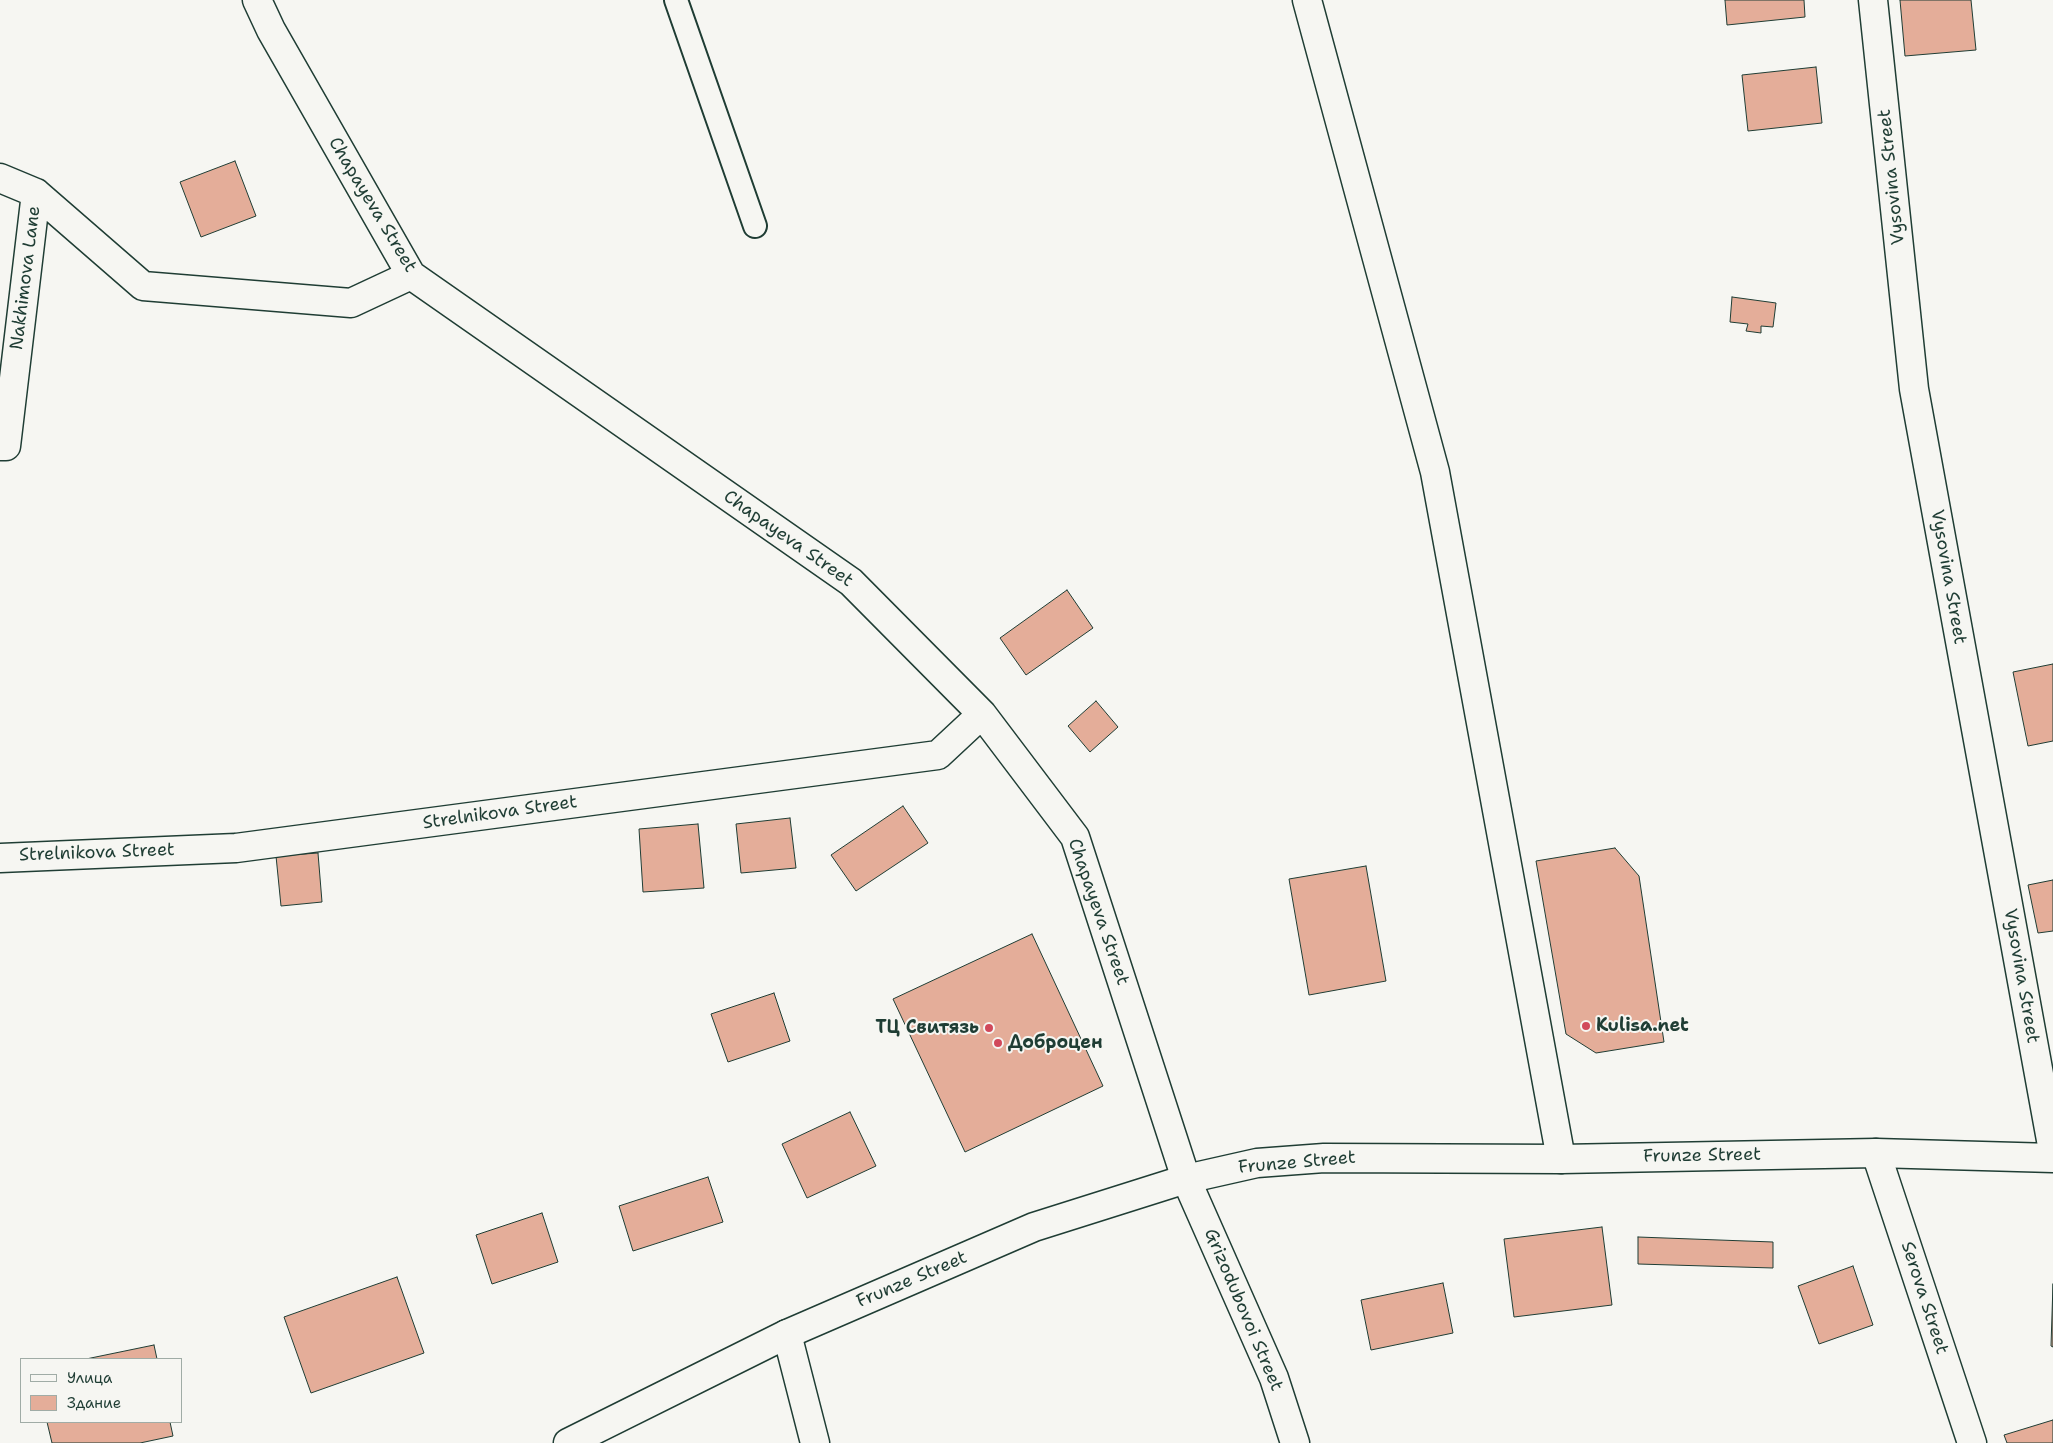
<!DOCTYPE html>
<html>
<head>
<meta charset="utf-8">
<style>
	body { margin:0 }
	#map { position:relative; width:2053px; height:1443px; overflow:hidden; background:#f6f6f2; font-family:"Shantell Sans",sans-serif }
	canvas { display:block }
	.legend { position:absolute; left:20px; top:1358px; width:162px; height:65px; box-sizing:border-box; background:#f6f6f2; border:1px solid #a0aca6; margin:0; padding:6px 9px; list-style:none; font-size:15px; color:#1f3d34 }
	.legend li { display:flex; align-items:center; gap:10px; height:25px }
	.legend b { width:25px; border:1px solid #a0aca6 }
</style>
</head>
<body>
<div id="map">
<canvas width="2053" height="1443"></canvas>
<ul class="legend">
<li><b style="height:6px;background:#f6f6f2"></b>Улица</li>
<li><b style="height:14px;background:#e4ad99"></b>Здание</li>
</ul>
</div>
<script>
const ctx = document.querySelector('canvas').getContext('2d');
ctx.lineJoin = 'round';
function paint(path, color) {
  ctx.fillStyle = color;
  ctx.fill(path, 'evenodd');
}
function poly(rows) {
  const path = new Path2D();
  for (const r of rows) {
    path.moveTo(r[0], r[1]);
    for (let i = 2; i < r.length; i += 2) path.lineTo(r[i], r[i + 1]);
  }
  return path;
}
function stroke(path, color, width, dash) {
  ctx.strokeStyle = color;
  ctx.lineWidth = width;
  ctx.lineCap = dash ? 'butt' : 'round';
  ctx.setLineDash(dash || []);
  ctx.stroke(path);
}
function write(font, color, halo, rows, align = 'center') {
  ctx.font = font + ' "Shantell Sans",sans-serif';
  ctx.lineWidth = 4;
  ctx.setLineDash([]);
  ctx.textBaseline = 'middle';
  ctx.strokeStyle = halo;
  ctx.fillStyle = color;
  for (const [text, x, y, turn = 0] of rows) {
    ctx.save();
    ctx.translate(x, y);
    ctx.rotate((+turn || 0) * Math.PI / 180);
    ctx.textAlign = isNaN(turn) ? turn : align;
    if (halo) ctx.strokeText(text, 0, 0);
    ctx.fillText(text, 0, 0);
    ctx.restore();
  }
}
const building = poly([
	[1725,0,1804,0,1805,17,1727,25,1725,0],
	[1900,0,1971,0,1976,50,1905,56,1900,0],
	[1816,67,1822,123,1748,131,1742,75,1816,67],
	[235,161,256,216,201,237,180,182,235,161],
	[1732,297,1776,303,1773,327,1761,326,1761,333,1746,331,1748,324,1730,322,1732,297],
	[1067,590,1093,628,1026,675,1000,638,1067,590],
	[2053,664,2053,741,2028,746,2013,672,2053,664],
	[1096,701,1118,727,1090,752,1068,726,1096,701],
	[903,806,928,843,856,891,831,855,903,806],
	[790,818,796,868,741,873,736,824,790,818],
	[698,824,704,888,643,892,639,829,698,824],
	[1615,848,1639,876,1664,1042,1596,1053,1566,1034,1536,861,1615,848],
	[318,853,322,902,281,906,276,856,318,853],
	[1366,866,1386,981,1309,995,1289,879,1366,866],
	[2053,880,2053,931,2038,933,2028,885,2053,880],
	[1032,934,1103,1086,965,1152,893,999,1032,934],
	[774,993,790,1041,728,1062,711,1014,774,993],
	[850,1112,876,1166,807,1198,782,1144,850,1112],
	[708,1177,723,1222,633,1251,619,1206,708,1177],
	[542,1213,558,1262,492,1284,476,1235,542,1213],
	[1602,1227,1612,1305,1514,1317,1504,1239,1602,1227],
	[1638,1237,1773,1242,1773,1268,1638,1264,1638,1237],
	[1853,1266,1873,1325,1819,1344,1798,1286,1853,1266],
	[397,1277,424,1353,311,1393,284,1317,397,1277],
	[1443,1283,1453,1333,1371,1350,1361,1300,1443,1283],
	[2053,1284,2053,1347,2051,1346,2053,1284],
	[154,1345,157,1359,86,1359,154,1345],
	[2053,1420,2053,1443,2007,1443,2004,1435,2053,1420],
	[47,1422,170,1422,173,1436,140,1443,52,1443,47,1422]
]);
paint(building, '#e4ad99');
stroke(building, '#1f3d34', 1);
const service = poly([
	[676,0,755,226]
]);
const minor = poly([
	[257,0,271,30,411,275,851,582,982,714,1075,837,1186,1179,1274,1378,1295,1443],
	[1307,0,1435,472,1561,1159],
	[1873,0,1914,389,2053,1151],
	[0,178,36,193,143,286,351,303,411,275],
	[0,446,6,446,36,193],
	[0,858,236,848,938,755,982,714],
	[1876,1153,1972,1443],
	[787,1334,815,1443]
]);
const secondary = poly([
	[568,1443,787,1334,1034,1227,1186,1179,1257,1163,1324,1158,1561,1159,1876,1153,2053,1158]
]);
stroke(service, '#1f3d34', 26);
stroke(minor, '#1f3d34', 31);
stroke(secondary, '#1f3d34', 31);
stroke(service, '#f6f6f2', 22);
stroke(minor, '#f6f6f2', 28);
stroke(secondary, '#f6f6f2', 28);
for (const [x, y, r, color] of [
	[1586,1026,5,"#d1495b"],
	[989,1028,5,"#d1495b"],
	[998,1043,5,"#d1495b"]
]) {
  const dot = new Path2D();
  dot.arc(x, y, r, 0, 2 * Math.PI);
  ctx.fillStyle = color;
  ctx.fill(dot);
  stroke(dot, '#f6f6f2', 2);
}
write('18px', '#1f3d34', '#f6f6f2', [
	["Vysovina Street",1892,177,-96],
	["Chapayeva Street",372,205,59],
	["Nakhimova Lane",26,278,-83],
	["Chapayeva Street",788,539,35],
	["Vysovina Street",1948,577,80],
	["Strelnikova Street",500,813,-8],
	["Strelnikova Street",97,853,-2],
	["Chapayeva Street",1098,912,71],
	["Vysovina Street",2021,976,80],
	["Frunze Street",1702,1156,-1],
	["Frunze Street",1297,1163,-5],
	["Frunze Street",912,1280,-23],
	["Serova Street",1924,1298,72],
	["Grizodubovoi Street",1243,1310,67]
]);
write('bold 18px', '#1f3d34', '#f6f6f2', [
	["Kulisa.net",1596,1026],
	["ТЦ Свитязь",979,1028,"right"],
	["Доброцен",1008,1043]
], 'left');
</script>
</body>
</html>
